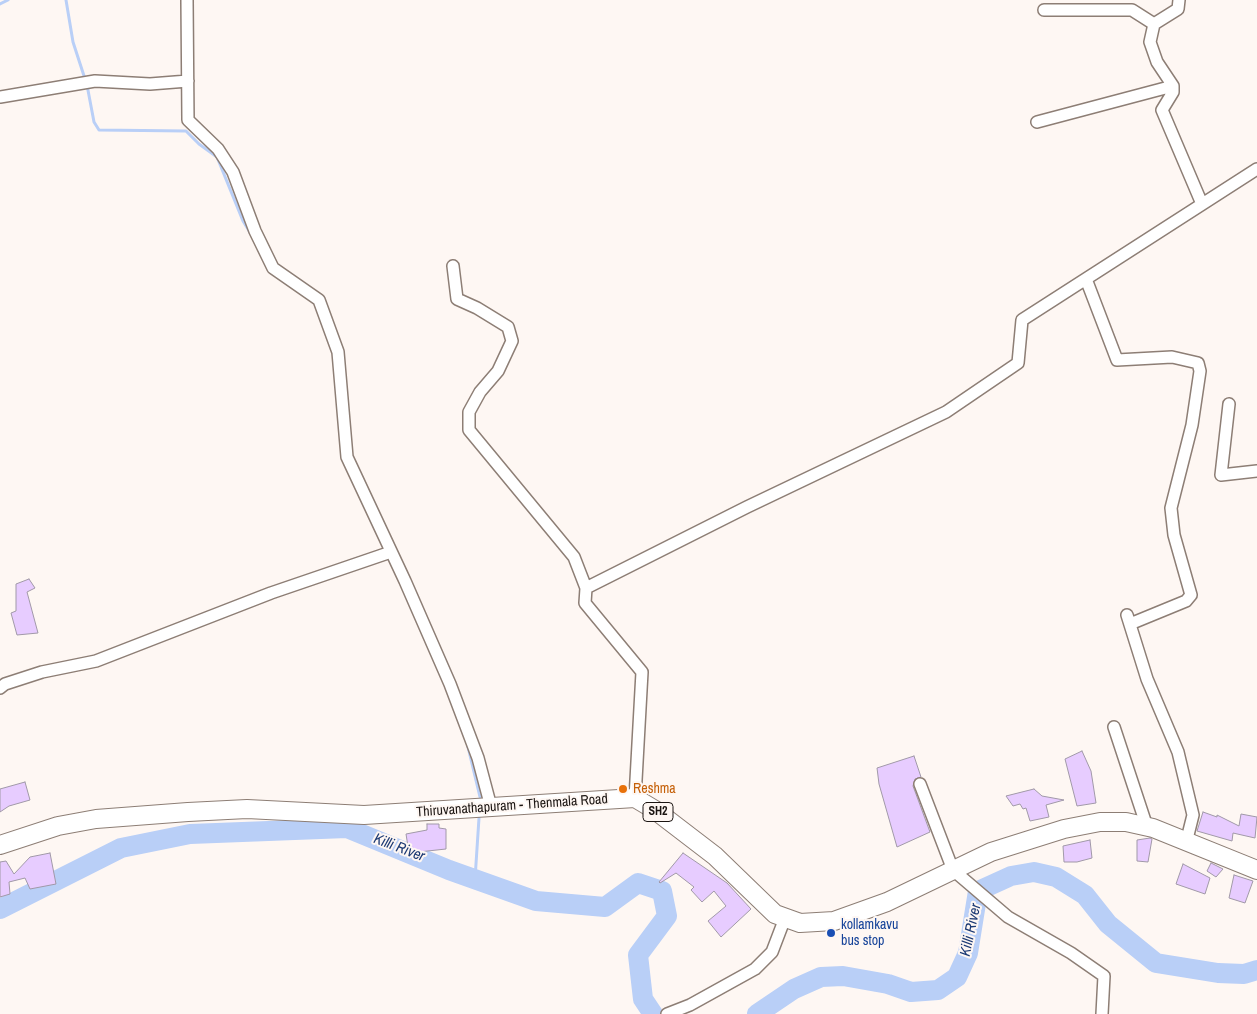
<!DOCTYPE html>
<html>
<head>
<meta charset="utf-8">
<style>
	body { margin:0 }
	canvas { display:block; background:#fef7f3 }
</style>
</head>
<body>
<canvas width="1257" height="1014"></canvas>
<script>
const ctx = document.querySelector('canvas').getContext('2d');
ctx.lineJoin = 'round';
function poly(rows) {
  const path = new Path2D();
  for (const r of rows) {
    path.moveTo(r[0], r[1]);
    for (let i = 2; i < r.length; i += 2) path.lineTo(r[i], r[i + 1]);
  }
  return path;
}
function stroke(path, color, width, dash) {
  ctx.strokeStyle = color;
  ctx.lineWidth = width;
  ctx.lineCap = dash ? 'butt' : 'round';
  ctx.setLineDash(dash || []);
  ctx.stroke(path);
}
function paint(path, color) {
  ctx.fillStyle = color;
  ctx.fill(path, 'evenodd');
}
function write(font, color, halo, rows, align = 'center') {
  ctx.font = font + ' "Archivo Narrow",sans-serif';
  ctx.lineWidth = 4;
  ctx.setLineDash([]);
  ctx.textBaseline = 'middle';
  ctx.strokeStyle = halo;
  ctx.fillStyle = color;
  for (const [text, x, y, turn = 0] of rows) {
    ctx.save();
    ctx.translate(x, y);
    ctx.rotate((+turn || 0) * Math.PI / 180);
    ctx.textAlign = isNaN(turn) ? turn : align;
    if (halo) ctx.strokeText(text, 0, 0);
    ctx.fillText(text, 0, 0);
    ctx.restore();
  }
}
stroke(poly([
	[66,0,73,42,85,79],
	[0,4,8,0],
	[87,85,94,122,99,130,186,131,199,144,217,157,243,221,251,234],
	[468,747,480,797],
	[475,879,479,818]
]), '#b9cff7', 3);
stroke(poly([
	[0,909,121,848,190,834,347,828,449,870,536,901,605,907,638,883,662,891,667,916,638,955,643,999,653,1014],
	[757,1014,794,989,821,977,843,976,888,984,911,992,938,990,957,977,968,953,978,891,1011,876,1034,872,1056,877,1085,895,1108,924,1156,963,1218,973,1244,974,1257,970]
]), '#b9cff7', 20);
const building = poly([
	[29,579,35,588,27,592,38,633,17,635,11,613,16,611,16,584,29,579],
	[1082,751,1091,771,1096,803,1077,806,1065,759,1082,751],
	[914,756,921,777,915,779,913,786,930,832,897,847,879,784,877,768,914,756],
	[25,782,30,800,9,806,0,812,0,789,25,782],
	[1034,789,1042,796,1064,800,1046,805,1049,817,1030,821,1026,808,1023,809,1020,804,1013,806,1006,796,1034,789],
	[1203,812,1217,817,1217,815,1239,826,1241,814,1257,817,1255,838,1233,833,1232,841,1197,831,1203,812],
	[427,824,439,824,439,828,446,829,446,849,409,853,406,834,427,830,427,824],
	[1150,838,1152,839,1148,862,1137,861,1137,840,1150,838],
	[1090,840,1092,858,1077,862,1064,862,1063,846,1090,840],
	[50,853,56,884,30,889,25,878,9,882,10,894,0,897,0,862,6,861,14,874,30,857,50,853],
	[683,853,727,883,751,909,721,937,708,921,726,906,714,891,702,902,691,890,694,887,676,873,660,883,659,882,683,853],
	[1211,863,1223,869,1216,877,1207,871,1211,863],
	[1183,864,1210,878,1205,894,1176,884,1183,864],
	[1234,875,1253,881,1245,903,1229,898,1234,875]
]);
paint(building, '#e7ccff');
stroke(building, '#a199a8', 1);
const street = poly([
	[187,0,188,120,218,149,233,172,255,231,273,268,319,300,338,352,347,457,405,581,450,684,478,758,491,807],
	[1044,10,1132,10,1154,24],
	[1173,86,1157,62,1150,42,1154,24,1178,9,1179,0],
	[0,97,95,81,150,84,188,81],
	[1037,122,1173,86,1173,92,1162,110,1202,204],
	[453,266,457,299,477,308,508,327,512,341,498,371,480,392,469,412,469,430,574,557,586,588],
	[1086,279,1117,360,1172,357,1198,363,1200,371,1192,425,1171,508,1174,535,1191,595,1186,601,1130,624],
	[1229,404,1221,475,1257,471],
	[1127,615,1147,679,1178,752,1193,815,1186,843],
	[0,688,5,684,42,672,96,661,271,593,391,552],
	[1114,727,1147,827],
	[920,784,953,870,1008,917,1071,953,1104,976,1102,1014],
	[635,798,642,672,585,603,586,588,747,507,946,412,1018,363,1022,320,1257,169],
	[667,1014,690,1005,755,969,772,952,785,918]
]);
const primary = poly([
	[0,845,58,826,96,819,188,812,247,809,364,815,635,798,655,810,715,856,775,914,800,923,834,921,887,902,991,852,1064,829,1100,822,1126,822,1153,828,1257,870]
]);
stroke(street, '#8d7e75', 14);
stroke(primary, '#8d7e75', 20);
stroke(street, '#fff', 11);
stroke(primary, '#fff', 18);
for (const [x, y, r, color] of [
	[623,789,5,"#e8710a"],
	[831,933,5,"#1a4fb4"]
]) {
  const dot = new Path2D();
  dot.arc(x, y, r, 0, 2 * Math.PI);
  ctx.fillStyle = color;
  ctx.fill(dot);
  stroke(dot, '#fef7f3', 2);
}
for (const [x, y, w] of [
	[658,812,30]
]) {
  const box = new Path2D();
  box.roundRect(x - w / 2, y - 9.5, w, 19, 4);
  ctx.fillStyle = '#fef7f3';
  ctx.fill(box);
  stroke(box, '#1b1512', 1);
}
write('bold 12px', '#1b1512', null, [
	["SH2",658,812]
]);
write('14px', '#c56008', '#fef7f3', [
	["Reshma",633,789]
], 'left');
write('14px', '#1b1512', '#fef7f3', [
	["Thiruvanathapuram - Thenmala Road",512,806,-4]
]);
write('14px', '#164399', '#fef7f3', [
	["kollamkavu",841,925],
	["bus stop",841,941]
], 'left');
write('italic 15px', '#1c3a74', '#fef7f3', [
	["Killi River",399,848,21],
	["Killi River",971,930,-78]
]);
</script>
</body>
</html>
